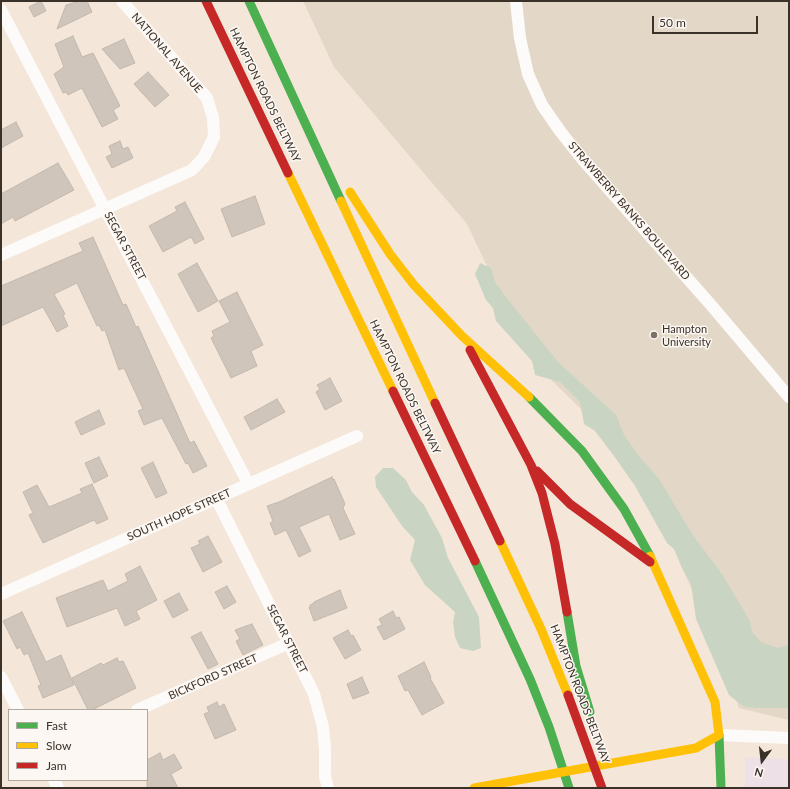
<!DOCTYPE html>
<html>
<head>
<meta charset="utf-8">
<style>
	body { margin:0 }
	#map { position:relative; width:790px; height:789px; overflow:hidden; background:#f4e7da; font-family:Lato,sans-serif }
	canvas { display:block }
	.frame { position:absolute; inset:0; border:2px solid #3a3128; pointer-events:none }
	.legend { position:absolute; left:8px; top:709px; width:140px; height:72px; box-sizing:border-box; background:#fcf7f2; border:1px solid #aea8a1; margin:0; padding:5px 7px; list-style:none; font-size:12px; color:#3a3128 }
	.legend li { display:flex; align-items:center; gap:8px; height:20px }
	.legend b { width:20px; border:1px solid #aea8a1 }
	.north { position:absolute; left:742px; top:741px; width:40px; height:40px; -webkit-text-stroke:3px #fcf7f2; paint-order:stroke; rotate:195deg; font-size:11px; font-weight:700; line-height:16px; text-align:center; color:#3a3128 }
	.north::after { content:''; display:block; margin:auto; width:14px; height:18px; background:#3a3128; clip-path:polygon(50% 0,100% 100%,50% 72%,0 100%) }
	.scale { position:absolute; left:652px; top:16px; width:106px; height:18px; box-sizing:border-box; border:2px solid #3a3128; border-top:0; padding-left:5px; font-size:12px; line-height:14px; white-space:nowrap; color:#3a3128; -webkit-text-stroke:3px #fcf7f2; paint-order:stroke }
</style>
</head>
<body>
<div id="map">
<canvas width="790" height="789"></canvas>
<div class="frame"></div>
<ul class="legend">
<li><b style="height:5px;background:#4caf50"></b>Fast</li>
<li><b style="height:5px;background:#ffc107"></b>Slow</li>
<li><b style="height:5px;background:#c62828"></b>Jam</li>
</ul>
<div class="north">N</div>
<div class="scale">50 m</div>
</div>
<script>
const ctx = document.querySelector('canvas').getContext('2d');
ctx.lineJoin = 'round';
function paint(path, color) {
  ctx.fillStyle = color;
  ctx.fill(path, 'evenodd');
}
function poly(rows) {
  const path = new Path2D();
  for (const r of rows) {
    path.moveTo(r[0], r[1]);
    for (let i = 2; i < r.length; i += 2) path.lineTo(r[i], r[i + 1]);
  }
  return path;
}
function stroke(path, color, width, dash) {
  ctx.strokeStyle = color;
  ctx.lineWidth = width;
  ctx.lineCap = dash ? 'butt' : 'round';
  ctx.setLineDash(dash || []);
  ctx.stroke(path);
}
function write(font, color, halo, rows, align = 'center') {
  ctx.font = font + ' Lato,sans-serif';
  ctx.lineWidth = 3;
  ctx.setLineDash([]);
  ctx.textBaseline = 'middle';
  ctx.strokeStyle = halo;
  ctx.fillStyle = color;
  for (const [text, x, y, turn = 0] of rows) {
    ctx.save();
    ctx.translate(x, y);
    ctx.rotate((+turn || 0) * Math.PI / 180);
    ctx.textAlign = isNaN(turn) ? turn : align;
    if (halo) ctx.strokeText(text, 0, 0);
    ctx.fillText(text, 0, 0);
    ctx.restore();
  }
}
paint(poly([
	[303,1,789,1,789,720,739,708,701,610,661,521,592,420,532,361,467,224,334,67]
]), '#e3d8c8');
paint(poly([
	[745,757,789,759,789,788,745,788]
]), '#ede0e6');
paint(poly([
	[480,263,491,268,495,282,506,297,558,362,616,415,624,435,639,456,659,479,692,534,722,574,750,621,752,632,761,642,778,648,789,645,789,708,755,708,743,706,729,695,696,619,691,584,682,568,675,550,667,543,635,486,614,456,595,431,584,424,580,402,560,382,535,375,532,361,496,321,493,308,486,300,475,274],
	[383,468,393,468,406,480,412,492,424,505,442,538,448,558,479,617,481,648,473,651,460,648,455,637,453,622,455,612,425,585,410,560,415,540,402,526,376,487,375,477]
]), '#c9d4c2');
const building = poly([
	[41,1,46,11,34,17,29,7,41,1],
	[80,1,87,1,92,12,57,29,66,5,80,1],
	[73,36,82,57,93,53,120,106,113,110,118,119,102,127,82,88,68,95,66,92,63,93,54,74,64,67,55,44,73,36],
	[124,39,135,63,120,69,102,49,124,39],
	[148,72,169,95,155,107,134,84,148,72],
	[16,122,23,136,1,148,1,130,16,122],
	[120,141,123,149,128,147,133,158,112,168,106,157,112,154,109,146,120,141],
	[58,163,74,190,15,221,13,217,1,224,1,194,58,163],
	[255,196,265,224,232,237,221,209,255,196],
	[185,202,204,239,195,244,191,237,163,252,149,226,177,211,175,207,185,202],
	[93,237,123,305,126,304,136,327,138,326,190,443,194,441,207,466,193,473,188,463,186,464,162,418,144,425,138,411,143,409,124,368,119,370,105,330,102,331,99,325,97,326,77,283,54,294,65,314,63,315,68,326,57,332,43,307,1,326,1,286,83,251,79,243,93,237],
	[197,263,218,301,198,312,178,274,197,263],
	[237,292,263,345,251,351,257,366,231,378,211,338,214,336,212,331,230,322,219,301,237,292],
	[330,378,342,401,325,410,316,392,320,389,317,385,330,378],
	[277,399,285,412,251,430,244,417,277,399],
	[99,410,105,424,81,435,75,422,99,410],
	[99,457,108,476,94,483,85,463,99,457],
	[153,462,167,493,156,498,141,468,153,462],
	[332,477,333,480,334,479,345,504,343,508,355,534,340,540,329,514,299,527,311,551,299,557,286,530,275,535,270,523,273,521,267,506,279,502,332,477],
	[92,484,108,519,97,524,94,520,43,543,29,515,33,513,23,492,37,485,49,507,82,493,80,489,92,484],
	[208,536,222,562,203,572,191,548,200,544,198,541,208,536],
	[140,566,157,600,136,611,140,619,125,626,117,608,67,627,56,598,103,580,108,591,128,581,125,574,140,566],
	[227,586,236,602,224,609,215,592,227,586],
	[340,590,347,608,314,621,309,607,311,607,310,605,314,603,314,602,340,590],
	[179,593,188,610,173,618,164,601,179,593],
	[393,611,396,618,399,617,405,629,384,640,377,627,382,625,379,619,393,611],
	[22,612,46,662,61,655,74,685,43,698,38,686,41,685,28,653,24,655,20,647,17,649,3,621,22,612],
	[252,624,263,645,243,655,236,641,240,639,235,630,252,624],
	[348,630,351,636,353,635,361,650,345,659,333,638,348,630],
	[201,632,218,664,208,669,191,637,201,632],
	[117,658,119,662,123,661,136,688,92,710,88,710,72,678,101,663,103,665,117,658],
	[424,662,431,677,430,678,444,703,422,715,408,690,405,691,398,676,424,662],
	[362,677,369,693,353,699,347,684,362,677],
	[217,702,219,707,224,704,236,730,215,739,204,714,209,712,207,707,217,702],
	[160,753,163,760,174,754,182,768,171,774,178,788,147,788,147,760,160,753]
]);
paint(building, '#cfc5bb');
stroke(building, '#c2b8ad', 1);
stroke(poly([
	[516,1,520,38,528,74,542,105,560,131,583,160,711,305,789,397],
	[1,10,248,483],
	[1,255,192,170,204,157,214,137,213,118,207,98,122,1],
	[216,498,314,694,323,727,325,749,325,776,328,788],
	[1,594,357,436],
	[1,677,18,710],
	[137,710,289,643],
	[719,735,789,738],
	[54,780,58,788]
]), '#fdfbf9', 12);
stroke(poly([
	[249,1,341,201],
	[529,397,582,451,624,509,650,556],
	[475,561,530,679,549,727,569,788],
	[567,612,576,666,590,712],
	[719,735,721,788]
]), '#4caf50', 9);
stroke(poly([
	[288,173,393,391],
	[350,192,390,254,414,285,462,336,529,397],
	[341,201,435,403],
	[500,541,541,629,568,695],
	[650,556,715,702,719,735],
	[474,788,696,748,719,735]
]), '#ffc107', 9);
stroke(poly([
	[206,1,288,173],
	[470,350,531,465,542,493,555,544,567,612],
	[393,391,475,561],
	[435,403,500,541],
	[537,471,570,504,650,562],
	[568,695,602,788]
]), '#c62828', 9);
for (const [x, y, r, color] of [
	[654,335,4,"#7b7166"]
]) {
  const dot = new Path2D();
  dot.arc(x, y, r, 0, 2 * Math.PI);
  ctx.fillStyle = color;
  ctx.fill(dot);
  stroke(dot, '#fcf7f2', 1.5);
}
write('11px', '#3a3128', '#fcf7f2', [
	["NATIONAL AVENUE",167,53,49],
	["HAMPTON ROADS BELTWAY",265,95,64],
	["STRAWBERRY BANKS BOULEVARD",629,211,49],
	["SEGAR STREET",125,246,62],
	["HAMPTON ROADS BELTWAY",405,387,64],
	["SOUTH HOPE STREET",179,515,-24],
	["SEGAR STREET",287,639,63],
	["BICKFORD STREET",213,677,-24],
	["HAMPTON ROADS BELTWAY",580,694,69]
]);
write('11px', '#3a3128', '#fcf7f2', [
	["Hampton",662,329],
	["University",662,342]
], 'left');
</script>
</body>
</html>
